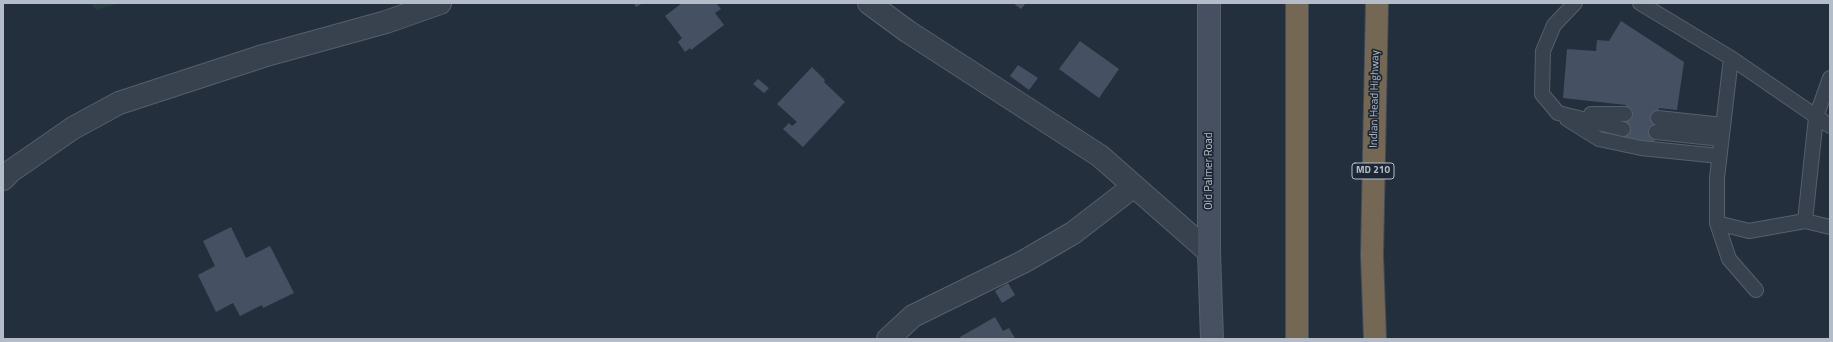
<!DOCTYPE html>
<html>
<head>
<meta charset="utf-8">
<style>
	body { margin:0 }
	#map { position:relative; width:1833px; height:342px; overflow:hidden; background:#242f3e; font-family:"Titillium Web",sans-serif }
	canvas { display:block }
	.frame { position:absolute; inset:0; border:4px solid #b4bcc9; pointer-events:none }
</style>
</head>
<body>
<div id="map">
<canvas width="1833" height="342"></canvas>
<div class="frame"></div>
</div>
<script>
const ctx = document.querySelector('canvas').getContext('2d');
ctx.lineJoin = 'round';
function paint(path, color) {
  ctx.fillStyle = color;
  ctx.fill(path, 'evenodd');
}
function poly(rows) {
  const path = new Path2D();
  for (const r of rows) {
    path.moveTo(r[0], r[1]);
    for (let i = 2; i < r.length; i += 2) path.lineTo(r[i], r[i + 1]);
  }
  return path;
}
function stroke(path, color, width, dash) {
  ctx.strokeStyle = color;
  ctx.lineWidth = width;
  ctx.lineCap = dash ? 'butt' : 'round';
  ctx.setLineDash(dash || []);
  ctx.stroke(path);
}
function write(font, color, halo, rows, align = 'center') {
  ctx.font = font + ' "Titillium Web",sans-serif';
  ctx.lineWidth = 3.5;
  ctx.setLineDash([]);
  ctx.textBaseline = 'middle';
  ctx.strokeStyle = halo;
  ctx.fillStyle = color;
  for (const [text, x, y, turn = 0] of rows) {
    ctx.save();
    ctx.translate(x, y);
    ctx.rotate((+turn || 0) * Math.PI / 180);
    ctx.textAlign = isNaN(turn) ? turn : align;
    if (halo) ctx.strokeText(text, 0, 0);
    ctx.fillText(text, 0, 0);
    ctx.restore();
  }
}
paint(poly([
	[91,3,120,3,96,10]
]), '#263c3f');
paint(poly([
	[634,3,643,3,636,7],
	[682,3,716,3,721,9,715,13,724,25,691,50,690,48,685,52,678,42,682,38,665,16],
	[1013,3,1026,3,1021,9],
	[1621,21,1684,62,1677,110,1659,108,1654,145,1621,142,1626,105,1563,98,1567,49,1596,51,1597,40,1609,41],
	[1080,41,1119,69,1099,98,1059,69],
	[1018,65,1038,78,1029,90,1010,76],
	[812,67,825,80,824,82,845,102,803,147,783,129,789,123,792,126,797,122,777,104],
	[758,79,769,88,764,93,753,84],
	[231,227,246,258,270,246,294,293,263,308,262,305,240,316,233,303,216,312,198,275,215,266,203,241],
	[1008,283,1015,295,1002,303,995,291],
	[995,317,1003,331,1009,328,1015,338,961,339,960,337]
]), '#455162');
const lane = poly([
	[1575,3,1554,25,1543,51,1542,94,1558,113,1623,129],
	[1640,3,1731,58,1830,126],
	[1731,58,1717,178,1717,223,1749,231,1805,221,1830,227],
	[1591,114,1625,114],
	[1658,118,1723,125],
	[1567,119,1599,139,1641,148,1719,156],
	[1656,132,1721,139],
	[1805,221,1816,117,1830,78],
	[1717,223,1729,259,1756,290]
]);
const street = poly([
	[869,3,907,31,1100,156,1209,252],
	[3,179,11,171,73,128,119,103,263,56,386,22,440,3],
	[888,339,913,316,1023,262,1073,233,1134,186]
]);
const secondary = poly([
	[1209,3,1209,252,1212,339]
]);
const highway = poly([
	[1297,3,1297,339],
	[1375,339,1372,255,1377,3]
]);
stroke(lane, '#565f6c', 16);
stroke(street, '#565f6c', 24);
stroke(secondary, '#565f6c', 24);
stroke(highway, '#434c59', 24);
stroke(lane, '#38414e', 14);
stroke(street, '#38414e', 22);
stroke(secondary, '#465061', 22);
stroke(highway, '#746855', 22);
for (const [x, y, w] of [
	[1373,171,42]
]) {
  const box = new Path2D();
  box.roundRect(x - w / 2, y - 8, w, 16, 3);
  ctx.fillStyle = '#1d2633';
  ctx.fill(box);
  stroke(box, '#b4bcc9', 1);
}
write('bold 10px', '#b4bcc9', null, [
	["MD 210",1373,171]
]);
write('11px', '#b4bcc9', '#1d2633', [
	["Indian Head Highway",1375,99,-89],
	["Old Palmer Road",1209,171,-90]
]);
</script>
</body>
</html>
